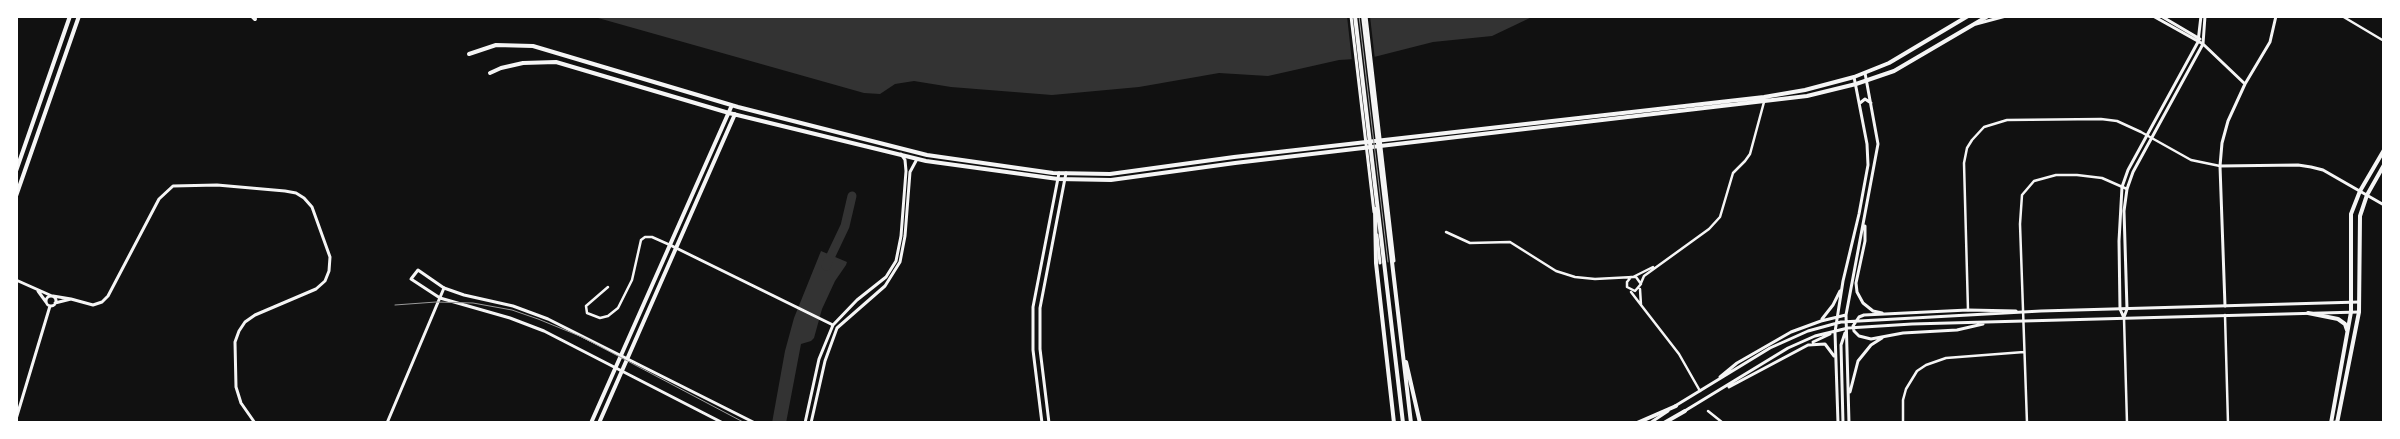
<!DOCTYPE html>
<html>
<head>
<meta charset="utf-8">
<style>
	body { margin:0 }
	#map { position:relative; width:2400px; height:439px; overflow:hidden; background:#111; font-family:Literata,serif }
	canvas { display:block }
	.frame { position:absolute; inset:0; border:18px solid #fff; pointer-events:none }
</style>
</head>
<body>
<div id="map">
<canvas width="2400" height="439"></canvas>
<div class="frame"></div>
</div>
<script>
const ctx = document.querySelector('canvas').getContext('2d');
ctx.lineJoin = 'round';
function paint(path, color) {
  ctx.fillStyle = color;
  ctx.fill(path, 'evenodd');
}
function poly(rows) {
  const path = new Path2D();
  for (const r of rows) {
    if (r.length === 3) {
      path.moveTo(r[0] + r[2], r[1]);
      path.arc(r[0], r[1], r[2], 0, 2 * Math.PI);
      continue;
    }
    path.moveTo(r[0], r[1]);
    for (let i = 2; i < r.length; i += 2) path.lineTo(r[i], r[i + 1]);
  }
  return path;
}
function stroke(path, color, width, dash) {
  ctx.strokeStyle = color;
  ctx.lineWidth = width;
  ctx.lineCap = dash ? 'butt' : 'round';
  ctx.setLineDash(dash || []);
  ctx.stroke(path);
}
paint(poly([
	[591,16,1534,16,1492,36,1433,42,1370,58,1339,60,1268,76,1219,73,1139,87,1052,95,951,87,914,81,895,84,880,94,864,93],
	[821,251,847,262,846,265,835,281,822,309,814,338,811,341,801,344,786,423,772,423,785,351,794,318]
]), '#333');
paint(poly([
	[1347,16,1370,16,1375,60,1352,62]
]), '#111');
stroke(poly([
	[826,266,845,226,852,196]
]), '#333', 9);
stroke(poly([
	[2342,16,2384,41],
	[1446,232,1470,243,1510,242,1556,271,1575,277,1595,279,1633,277,1636,277,1641,284,1635,291,1627,287,1627,282,1631,277],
	[1633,277,1653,267],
	[1641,283,1644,276,1709,229,1720,217,1733,173,1745,161,1750,154,1764,102],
	[608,287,586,306,587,313,600,318,608,316,618,308,632,280,641,240,645,237,652,237,670,245],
	[1631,292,1641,305,1640,289],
	[1641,305,1679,354,1700,391],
	[1968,310,1964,163,1967,148,1972,140,1984,127,2007,120,2101,119,2117,121,2141,132,2191,160,2220,166],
	[2225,315,2228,423],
	[2124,318,2127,423],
	[1708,411,1723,423],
	[1903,423,1903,400,1906,389,1917,371,1926,365,1946,358,2024,352],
	[2027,423,2020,224,2022,195,2034,181,2056,175,2077,175,2102,178,2127,189]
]), '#f5f5f5', 2.5);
stroke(poly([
	[2153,16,2203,44,2245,84],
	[2161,16,2200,39],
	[1976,24,2006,16],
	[2220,166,2298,165,2311,167,2323,170,2384,205],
	[670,245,833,325],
	[16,280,52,296],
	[38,291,46,302],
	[53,296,71,299,55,303],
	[51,301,5],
	[71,299,93,305,102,302,108,296,159,199,173,186,217,185,285,191,296,193,304,198,312,207,330,257,329,271,325,281,316,289,255,315,245,322,239,331,235,342,236,387,241,403,255,423],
	[2225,306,2220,166,2222,143,2228,121,2245,84,2270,42,2276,16],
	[2124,317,2127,309,2124,211,2127,189,2133,172,2203,44,2205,16],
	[2124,318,2120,309,2119,241,2122,187,2128,170,2198,42,2201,16],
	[16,419,50,306],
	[387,423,444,288],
	[805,423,819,359,833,325,857,300,886,277,896,261,901,236,906,171,905,160,901,154],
	[811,423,825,361,837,328,885,286,900,262,905,236,910,172,917,159],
	[1042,423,1033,350,1033,307,1059,173],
	[1049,423,1040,349,1040,308,1066,173],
	[2325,423,2337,422]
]), '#f5f5f5', 3);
stroke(poly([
	[1351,16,1374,212],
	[1366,16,1394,261],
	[1860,103,1865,99,1871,103],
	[1865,226,1865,241,1856,283,1857,292,1863,303,1873,311,1882,313],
	[1377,235,1380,263],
	[1822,319,1833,305,1840,291],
	[1983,324,1957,330,1903,333,1871,339,1859,336,1854,331,1853,326,1859,317,1864,315,1968,310,2016,311],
	[1813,342,1830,334],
	[1720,377,1737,363,1791,332,1821,321,1846,315],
	[1729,387,1808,345,1825,344,1834,356],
	[1850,392,1858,361,1871,345,1882,338],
	[1675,406,1770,348,1808,331,1841,322,2041,311,2359,302],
	[1683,412,1788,348,1815,336,1848,328,1912,324,2359,312],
	[723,423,544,331,510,318,440,298,411,279,418,270,444,288,464,295,513,306,548,319,755,423],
	[1650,423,1668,411],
	[1838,423,1835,332,1843,281,1859,214,1868,165,1867,144,1854,77],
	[1843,423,1841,345,1845,333],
	[1849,423,1846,315,1878,144,1865,73]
]), '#f5f5f5', 3);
stroke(poly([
	[252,16,255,19],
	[469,54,496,45,533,46,738,107,927,155,1053,173,1110,174,1234,157,1764,97,1805,90,1854,77,1889,63,1968,16],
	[490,73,501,68,523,63,556,62,729,113,926,161,1058,179,1111,180,1235,163,1807,96,1856,84,1894,71,1988,16],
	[16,171,70,16],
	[16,196,79,16],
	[2308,313,2338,319,2345,324,2347,330],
	[591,423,732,105],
	[599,423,735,114],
	[2331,423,2351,312,2351,214,2360,191,2384,150],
	[2337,423,2359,312,2360,216,2367,195,2384,165]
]), '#f5f5f5', 4);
stroke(poly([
	[1355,16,1403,423],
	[1363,16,1411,423],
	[1375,209,1376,263,1394,423],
	[1406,362,1420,423],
	[1637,423,1676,406],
	[1664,423,1685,411]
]), '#f5f5f5', 4);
stroke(poly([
	[1359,16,1388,262],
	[395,305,436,302,473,303,512,310,538,319,582,337,745,423]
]), '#9a9a9a', 1);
</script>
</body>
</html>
